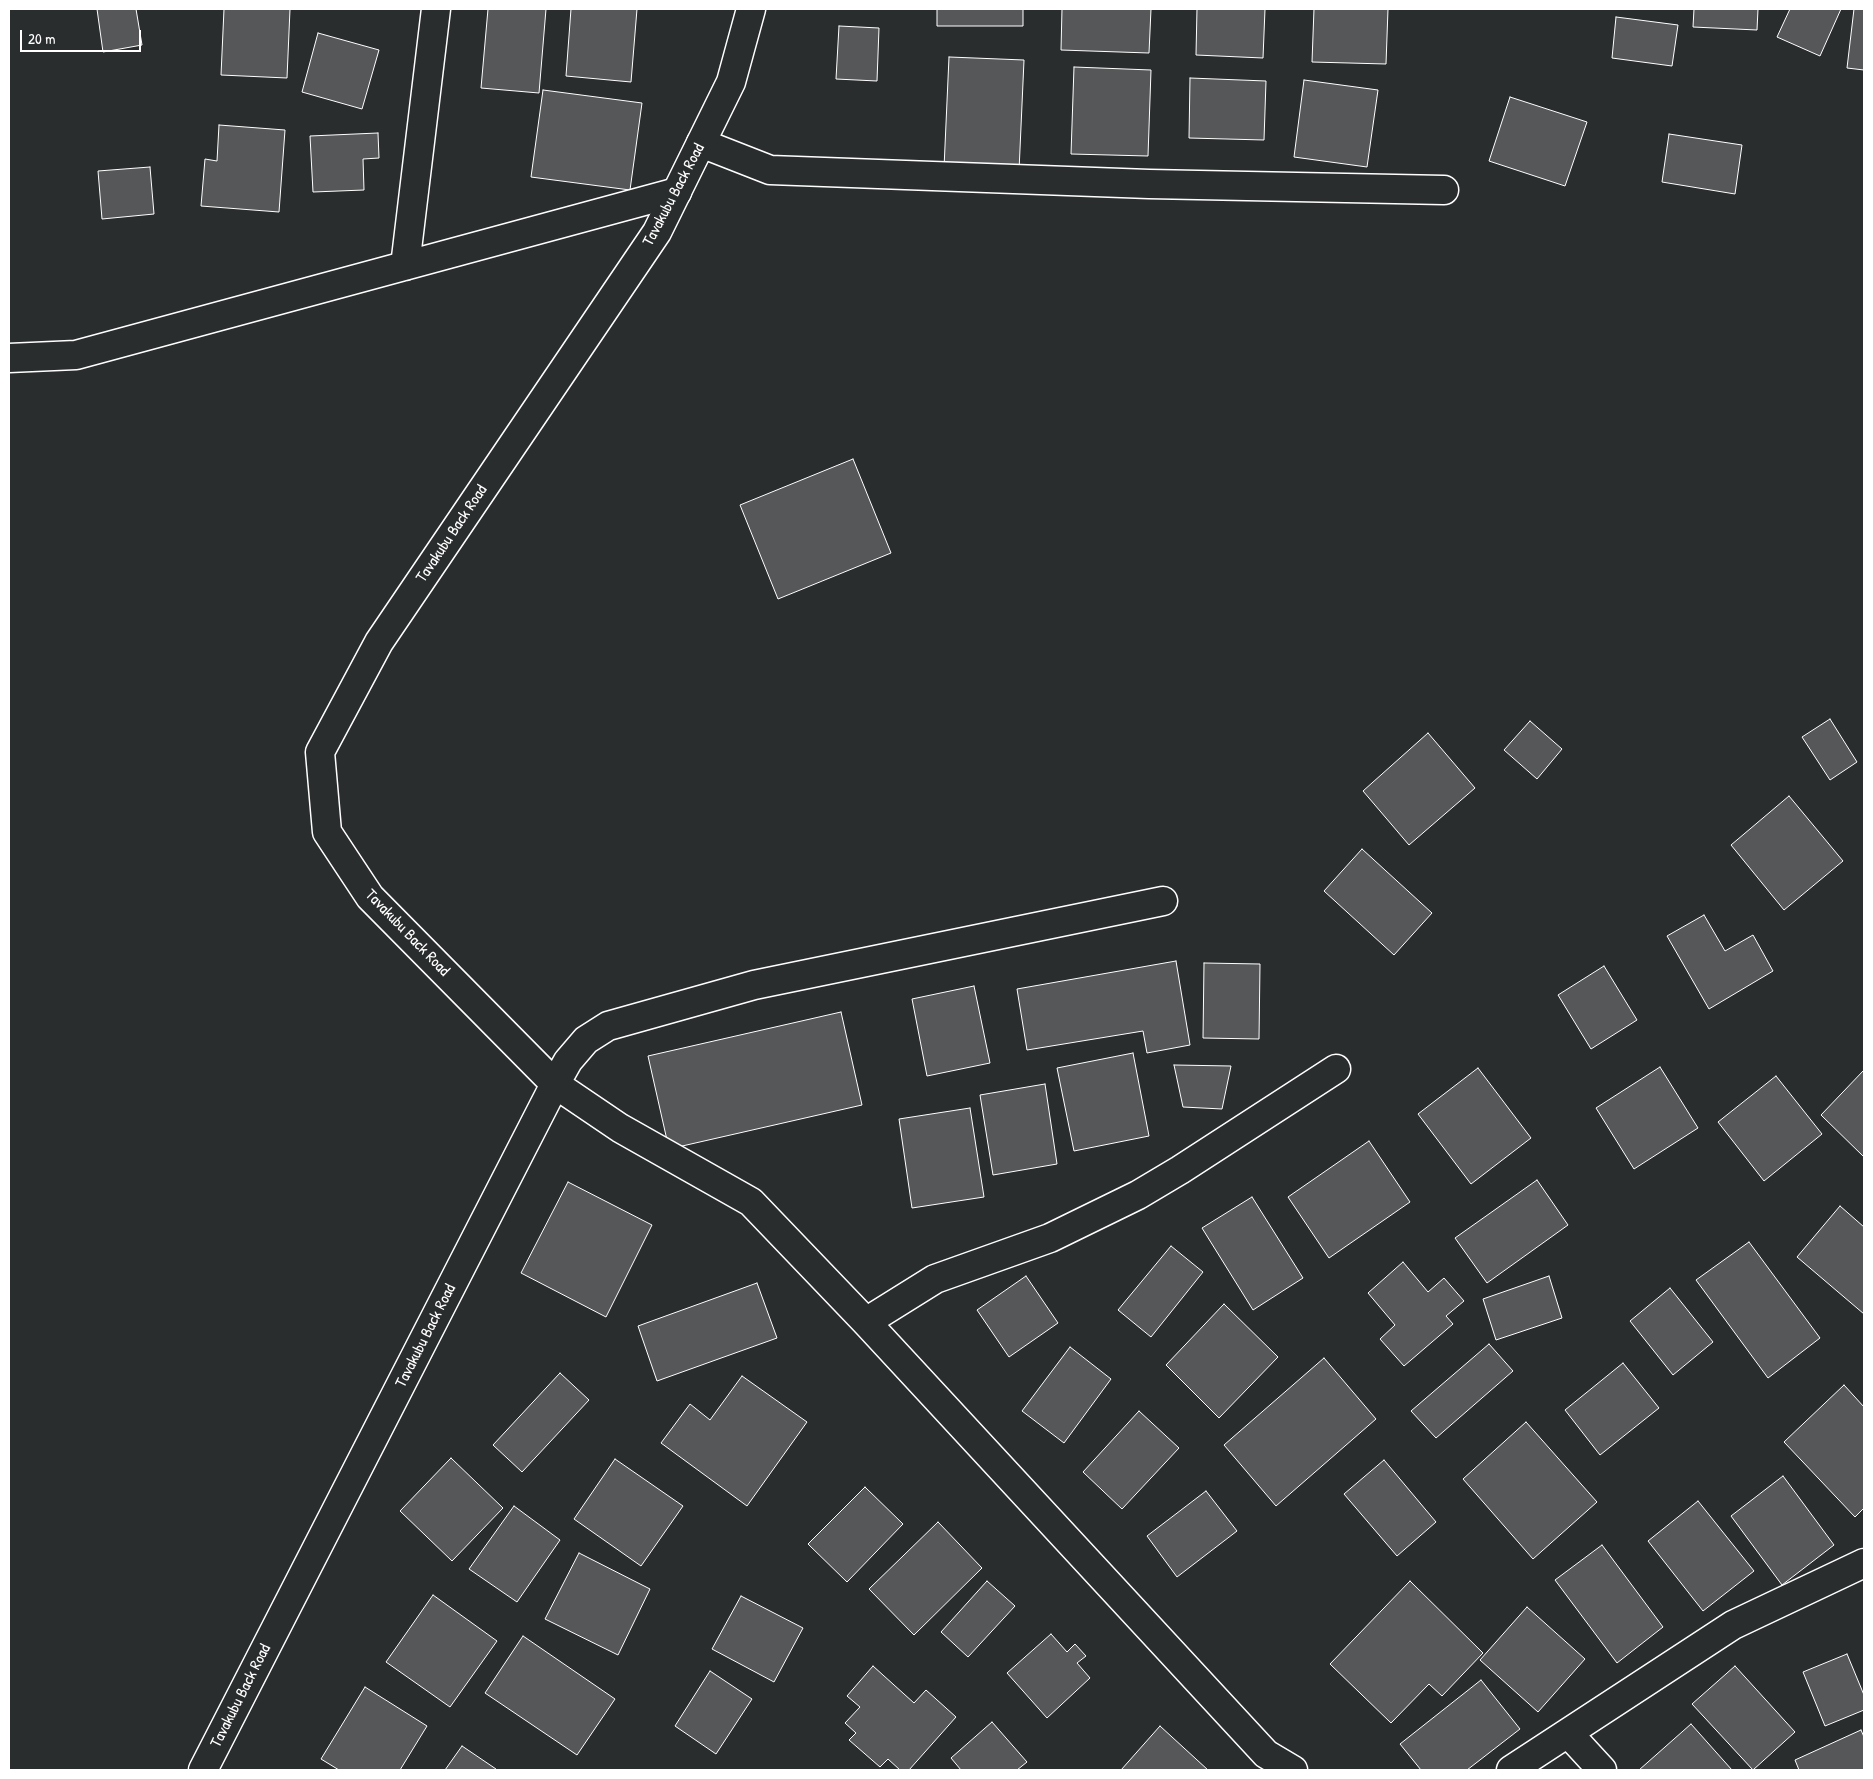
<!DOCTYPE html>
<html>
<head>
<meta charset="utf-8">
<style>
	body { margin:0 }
	#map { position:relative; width:1873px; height:1779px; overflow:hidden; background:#2a2d2e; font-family:"Patrick Hand",sans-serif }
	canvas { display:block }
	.frame { position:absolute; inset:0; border:10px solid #fff; pointer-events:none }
	.scale { position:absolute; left:20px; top:30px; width:121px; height:22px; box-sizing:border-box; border:2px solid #fff; border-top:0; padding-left:6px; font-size:15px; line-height:18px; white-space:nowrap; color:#fff; -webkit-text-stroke:4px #2a2d2e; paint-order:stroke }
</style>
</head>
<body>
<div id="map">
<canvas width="1873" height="1779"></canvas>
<div class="frame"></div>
<div class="scale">20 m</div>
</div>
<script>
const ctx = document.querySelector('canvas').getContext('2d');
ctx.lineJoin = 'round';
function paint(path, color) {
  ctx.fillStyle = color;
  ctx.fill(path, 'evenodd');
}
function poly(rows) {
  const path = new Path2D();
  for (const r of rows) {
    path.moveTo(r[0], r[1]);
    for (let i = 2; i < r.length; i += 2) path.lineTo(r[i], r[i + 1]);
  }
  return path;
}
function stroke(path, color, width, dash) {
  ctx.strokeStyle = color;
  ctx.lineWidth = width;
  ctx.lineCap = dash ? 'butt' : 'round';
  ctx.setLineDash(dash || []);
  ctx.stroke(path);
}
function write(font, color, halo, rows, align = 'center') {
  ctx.font = font + ' "Patrick Hand",sans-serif';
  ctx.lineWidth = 4.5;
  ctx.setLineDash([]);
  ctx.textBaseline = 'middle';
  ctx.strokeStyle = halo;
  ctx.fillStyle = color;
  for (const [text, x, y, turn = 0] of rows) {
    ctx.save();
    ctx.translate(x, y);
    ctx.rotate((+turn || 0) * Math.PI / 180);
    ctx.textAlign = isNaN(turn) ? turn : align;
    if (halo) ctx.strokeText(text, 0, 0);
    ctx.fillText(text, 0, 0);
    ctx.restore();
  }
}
const building = poly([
	[97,9,136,9,142,45,103,52,97,9],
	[224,9,290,9,287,78,221,75,224,9],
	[488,9,546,9,539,93,481,88,488,9],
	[571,9,637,9,631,82,566,76,571,9],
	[937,9,1023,9,1023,26,937,26,937,9],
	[1062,9,1151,9,1149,53,1061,50,1062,9],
	[1197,9,1265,9,1263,58,1196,55,1197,9],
	[1314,9,1388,9,1386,64,1312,62,1314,9],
	[1694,9,1758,9,1757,30,1693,27,1694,9],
	[1790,9,1841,9,1820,56,1777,37,1790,9],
	[1854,9,1864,9,1864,70,1847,68,1854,9],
	[1616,17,1678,25,1672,66,1612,58,1616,17],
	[839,26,879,28,877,81,836,79,839,26],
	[318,33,379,50,362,109,302,92,318,33],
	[949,57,1024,60,1019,171,944,168,949,57],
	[1074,67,1151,70,1148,156,1071,154,1074,67],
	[1190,78,1266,81,1264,140,1189,138,1190,78],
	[1304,80,1378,90,1367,167,1294,157,1304,80],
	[543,90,642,103,630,190,531,177,543,90],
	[1510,97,1587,122,1565,186,1489,161,1510,97],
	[219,125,285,130,279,212,201,206,205,159,217,161,219,125],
	[378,133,379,158,363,159,364,190,313,192,310,136,378,133],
	[1669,134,1742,145,1735,194,1662,182,1669,134],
	[150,167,154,214,102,219,98,171,150,167],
	[853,459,891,553,778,599,740,505,853,459],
	[1830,719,1857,762,1830,780,1802,737,1830,719],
	[1530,721,1562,749,1537,779,1504,750,1530,721],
	[1428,733,1475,788,1409,845,1363,791,1428,733],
	[1789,796,1843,861,1784,910,1731,845,1789,796],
	[1362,849,1432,913,1394,955,1324,891,1362,849],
	[1704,915,1725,951,1753,935,1773,971,1709,1009,1667,936,1704,915],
	[1176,961,1190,1045,1147,1053,1143,1031,1027,1050,1017,989,1176,961],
	[1204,963,1260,964,1259,1039,1203,1038,1204,963],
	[1604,966,1637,1020,1591,1049,1558,995,1604,966],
	[974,986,990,1063,927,1076,912,999,974,986],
	[841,1012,862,1105,669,1149,648,1056,841,1012],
	[1133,1053,1149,1136,1074,1151,1057,1068,1133,1053],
	[1174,1065,1231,1066,1222,1109,1183,1107,1174,1065],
	[1660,1067,1698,1128,1634,1169,1596,1108,1660,1067],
	[1478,1068,1531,1138,1471,1184,1418,1114,1478,1068],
	[1864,1070,1864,1157,1821,1115,1864,1070],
	[1776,1076,1822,1134,1764,1181,1718,1122,1776,1076],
	[1045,1084,1057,1164,993,1175,980,1095,1045,1084],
	[970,1108,984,1197,912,1208,899,1119,970,1108],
	[1369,1141,1410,1202,1329,1258,1288,1197,1369,1141],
	[1537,1180,1568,1225,1487,1283,1455,1238,1537,1180],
	[568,1182,652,1225,606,1317,521,1273,568,1182],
	[1252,1197,1303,1278,1253,1310,1202,1228,1252,1197],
	[1840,1206,1864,1227,1864,1314,1797,1257,1840,1206],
	[1749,1242,1820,1338,1768,1378,1696,1280,1749,1242],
	[1171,1246,1203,1272,1151,1337,1118,1310,1171,1246],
	[1403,1262,1428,1292,1444,1278,1464,1301,1446,1316,1453,1324,1404,1366,1380,1339,1395,1325,1368,1293,1403,1262],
	[1026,1276,1058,1323,1009,1357,977,1310,1026,1276],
	[1549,1276,1562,1318,1496,1340,1483,1299,1549,1276],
	[757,1283,777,1338,657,1381,638,1326,757,1283],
	[1670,1288,1713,1342,1673,1375,1630,1321,1670,1288],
	[1224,1304,1278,1357,1219,1418,1166,1365,1224,1304],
	[1489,1344,1513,1371,1436,1438,1411,1411,1489,1344],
	[1070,1347,1111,1379,1064,1443,1022,1411,1070,1347],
	[1324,1358,1376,1419,1276,1506,1224,1445,1324,1358],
	[1623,1363,1659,1408,1600,1455,1565,1410,1623,1363],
	[560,1373,589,1400,522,1472,493,1445,560,1373],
	[742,1376,807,1422,747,1506,661,1443,690,1404,710,1420,742,1376],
	[1844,1385,1864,1407,1864,1508,1855,1517,1784,1442,1844,1385],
	[1139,1411,1179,1448,1122,1509,1083,1472,1139,1411],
	[1526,1422,1597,1502,1533,1559,1463,1479,1526,1422],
	[451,1458,503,1508,452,1561,400,1511,451,1458],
	[615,1459,683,1506,641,1566,574,1519,615,1459],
	[1384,1460,1436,1522,1397,1556,1344,1494,1384,1460],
	[1783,1476,1834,1545,1782,1585,1731,1516,1783,1476],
	[865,1487,903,1524,847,1582,808,1544,865,1487],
	[1206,1491,1237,1531,1177,1577,1147,1536,1206,1491],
	[1698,1501,1754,1571,1703,1611,1648,1541,1698,1501],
	[514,1506,560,1540,517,1602,469,1569,514,1506],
	[938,1522,982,1568,914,1635,869,1589,938,1522],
	[1602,1545,1663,1627,1617,1663,1555,1580,1602,1545],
	[579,1553,650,1589,618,1655,545,1619,579,1553],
	[987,1581,1015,1606,968,1657,941,1632,987,1581],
	[1410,1581,1483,1653,1442,1696,1429,1684,1391,1723,1330,1664,1410,1581],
	[433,1595,497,1641,450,1707,386,1662,433,1595],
	[741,1596,803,1628,774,1682,712,1649,741,1596],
	[1527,1607,1585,1659,1538,1712,1480,1660,1527,1607],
	[1051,1634,1067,1652,1075,1644,1086,1656,1077,1663,1090,1678,1047,1718,1007,1673,1051,1634],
	[523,1636,615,1699,577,1755,485,1693,523,1636],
	[1847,1654,1864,1695,1864,1710,1825,1726,1803,1672,1847,1654],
	[873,1666,914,1703,926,1690,956,1717,909,1770,900,1770,888,1759,880,1767,849,1740,856,1733,845,1723,860,1707,847,1696,873,1666],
	[1735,1666,1795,1732,1753,1770,1692,1704,1735,1666],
	[710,1671,752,1699,716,1754,675,1726,710,1671],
	[1481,1680,1520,1729,1467,1770,1421,1770,1400,1744,1481,1680],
	[365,1687,427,1726,400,1770,339,1770,321,1759,365,1687],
	[992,1722,1027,1762,1017,1770,961,1770,951,1758,992,1722],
	[1691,1724,1732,1770,1639,1770,1691,1724],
	[1160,1726,1208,1770,1121,1770,1160,1726],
	[1861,1730,1864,1737,1864,1770,1799,1770,1795,1760,1861,1730],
	[462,1746,496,1769,496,1770,445,1770,462,1746]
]);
paint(building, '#555758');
stroke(building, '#fff', 1);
const minor = poly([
	[701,143,770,170,1149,184,1444,190],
	[405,266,436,9],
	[9,358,76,355,677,192],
	[1163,901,754,985,608,1026,586,1040,568,1061,555,1084,620,1128,751,1202,866,1322,1266,1754,1293,1770],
	[866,1322,935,1279,1050,1238,1138,1195,1180,1170,1336,1069],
	[1568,1733,1602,1770],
	[1511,1770,1733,1625,1864,1563]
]);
const tertiary = poly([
	[203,1770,555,1084,370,897,327,832,320,752,379,642,657,232,731,82,751,9]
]);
stroke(minor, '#fff', 31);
stroke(tertiary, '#fff', 31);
stroke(minor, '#2a2d2e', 28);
stroke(tertiary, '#2a2d2e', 28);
write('16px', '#fff', '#2a2d2e', [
	["Tavakubu Back Road",674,195,-62],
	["Tavakubu Back Road",452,534,-56],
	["Tavakubu Back Road",407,933,46],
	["Tavakubu Back Road",426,1336,-63],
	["Tavakubu Back Road",241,1696,-63]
]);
</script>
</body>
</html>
